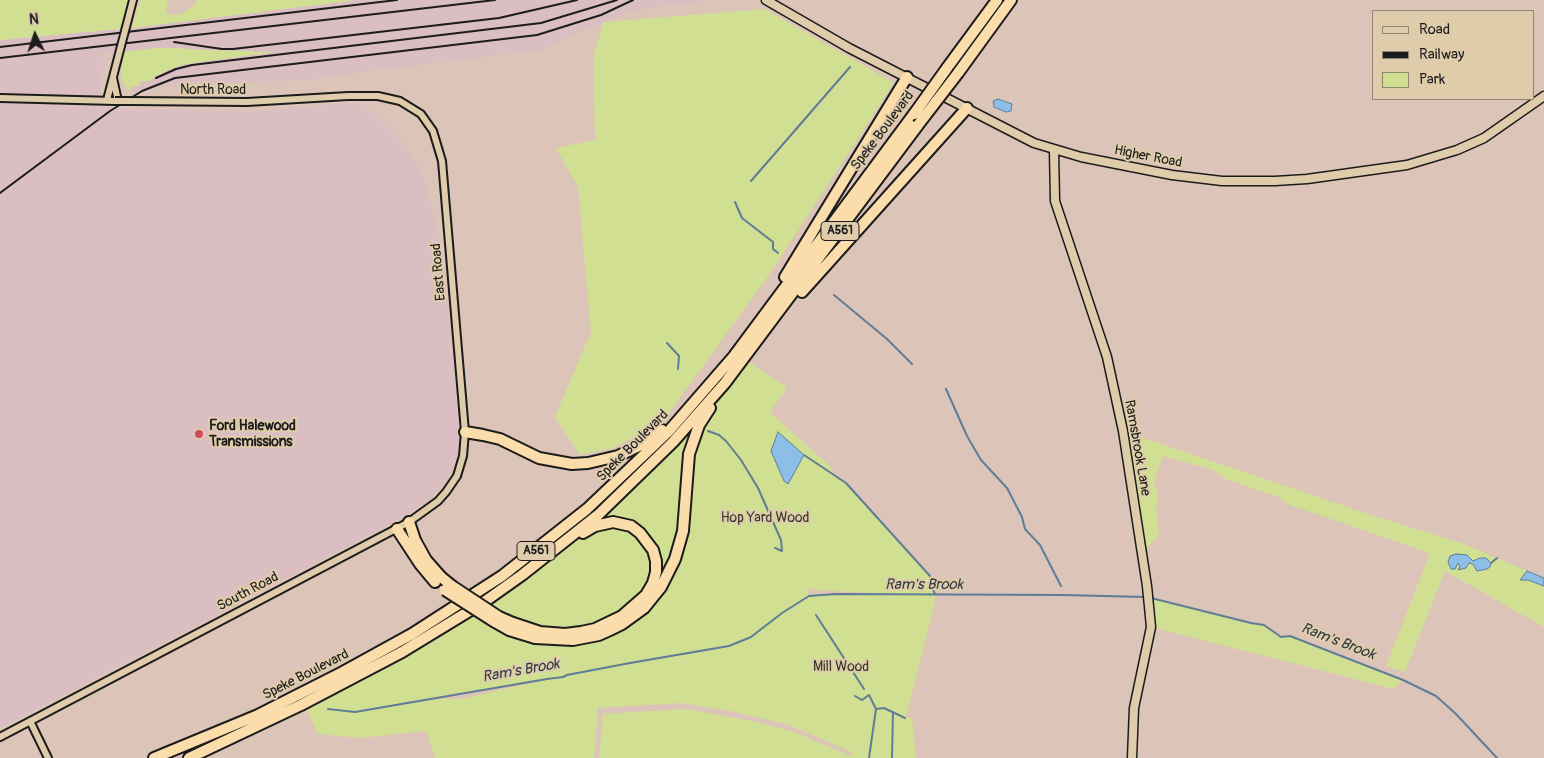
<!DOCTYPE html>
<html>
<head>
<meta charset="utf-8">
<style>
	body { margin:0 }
	#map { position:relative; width:1544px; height:758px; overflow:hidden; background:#dcc4b8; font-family:Pangolin,sans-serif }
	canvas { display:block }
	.legend { position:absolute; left:1372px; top:10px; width:162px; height:90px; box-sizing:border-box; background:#dfccaa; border:1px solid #918671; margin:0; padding:6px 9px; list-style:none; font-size:15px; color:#1c1c1c }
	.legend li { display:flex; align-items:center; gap:10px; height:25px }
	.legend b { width:25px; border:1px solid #918671 }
	.north { position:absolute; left:10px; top:10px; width:50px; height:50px; -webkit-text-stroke:4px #dfccaa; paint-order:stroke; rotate:356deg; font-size:14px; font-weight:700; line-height:20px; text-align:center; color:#1c1c1c }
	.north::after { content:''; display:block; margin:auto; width:18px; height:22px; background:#1c1c1c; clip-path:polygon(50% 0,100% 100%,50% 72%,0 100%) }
</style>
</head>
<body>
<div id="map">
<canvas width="1544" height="758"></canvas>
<ul class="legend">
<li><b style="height:6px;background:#dfccaa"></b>Road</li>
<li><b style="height:6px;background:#1c1c1c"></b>Railway</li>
<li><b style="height:14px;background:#d1df93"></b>Park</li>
</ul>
<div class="north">N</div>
</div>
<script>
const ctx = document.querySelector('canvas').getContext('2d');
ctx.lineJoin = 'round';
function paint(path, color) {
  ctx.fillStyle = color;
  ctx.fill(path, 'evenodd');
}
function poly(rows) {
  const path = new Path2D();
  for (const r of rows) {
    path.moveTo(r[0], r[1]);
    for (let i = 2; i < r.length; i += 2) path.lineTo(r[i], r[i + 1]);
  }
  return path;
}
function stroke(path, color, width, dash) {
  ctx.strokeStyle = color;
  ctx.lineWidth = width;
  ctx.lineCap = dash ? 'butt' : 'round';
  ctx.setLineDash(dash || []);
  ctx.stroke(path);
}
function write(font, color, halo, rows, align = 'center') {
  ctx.font = font + ' Pangolin,sans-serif';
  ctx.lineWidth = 4;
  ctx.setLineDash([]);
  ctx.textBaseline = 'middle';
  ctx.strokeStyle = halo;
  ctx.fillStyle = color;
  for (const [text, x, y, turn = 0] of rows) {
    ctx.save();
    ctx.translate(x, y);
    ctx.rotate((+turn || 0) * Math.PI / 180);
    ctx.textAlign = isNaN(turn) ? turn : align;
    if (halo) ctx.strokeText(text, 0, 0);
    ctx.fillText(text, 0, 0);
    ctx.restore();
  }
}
paint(poly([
	[357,0,713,0,627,11,541,50,339,75,305,80,168,85,143,92,129,92,155,75,185,64,205,50,173,48,123,52,128,31,132,28],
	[120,29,115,52,104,53,99,107,250,112,356,102,372,111,403,142,415,159,423,175,441,243,461,437,458,460,441,488,429,499,401,518,0,728,0,40]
]), '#dabec2');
paint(poly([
	[0,0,129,0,120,29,0,40],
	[140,0,168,0,166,11,170,15,182,14,196,4,196,0,357,0,132,28],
	[765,9,894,83,771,272,664,420,613,448,580,455,555,417,591,332,578,187,556,148,595,140,593,56,604,22],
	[157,48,173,48,205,50,275,52,185,64,170,69,148,81,139,81,139,86,131,86,130,91,129,91,124,84,121,76,123,52],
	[744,359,787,388,770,412,832,468,831,473,846,483,930,576,930,584,935,595,935,602,906,717,912,718,916,758,599,758,603,714,685,709,757,722,794,732,851,756,852,752,789,725,731,711,680,703,598,708,594,758,435,758,426,731,360,738,318,734,306,708,323,694,402,652,475,610,509,630,535,638,559,641,585,639,599,635,622,624,644,608,661,587,653,583,646,595,635,606,609,623,581,632,565,634,540,632,513,623,499,617,484,602,522,575,569,539,636,480,673,442],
	[807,587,814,590,918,595,836,594,809,596],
	[547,679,462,699,430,699],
	[1123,431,1368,514,1461,543,1544,578,1544,627,1445,571,1405,672,1386,666,1430,553,1290,505,1278,497,1226,479,1213,470,1163,456,1154,481,1158,495,1156,510,1159,535,1142,553],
	[1149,598,1251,623,1264,625,1281,637,1290,636,1403,680,1394,689,1151,627]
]), '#d1df93');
const water = poly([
	[998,99,1012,104,1011,111,1006,112,994,107,993,101,998,99],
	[778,432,804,455,788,484,784,481,771,451,778,432],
	[1456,554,1467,555,1473,561,1480,558,1486,558,1491,563,1490,567,1487,569,1477,571,1473,564,1469,563,1466,568,1458,570,1460,566,1458,563,1455,569,1451,569,1448,562,1450,556,1456,554],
	[1527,571,1544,578,1544,586,1528,580,1520,580,1527,571]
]);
paint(water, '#8cbee8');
stroke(water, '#5f7d96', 1);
stroke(poly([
	[751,181,850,67],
	[735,202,742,218,773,242,773,249,778,253],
	[834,295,887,339,912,364],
	[667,343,679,356,678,369],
	[946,389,967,436,981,460,1007,488,1022,517,1025,529,1040,545,1061,586],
	[708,431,719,435,726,441,741,460,758,488,781,540,782,551,775,548],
	[804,455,846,483,930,576,930,584,935,594],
	[1491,563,1497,558],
	[1151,598,1251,623,1264,625,1281,637,1290,636,1403,680,1436,696,1456,714,1497,758],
	[816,615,864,689],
	[855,696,862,700,869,695,876,709,869,758],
	[328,709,355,712,547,679,563,677,567,675,630,663,729,646,751,637,782,613,809,596,836,594,1062,595,1146,597],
	[876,709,884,708,905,718],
	[892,758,893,712]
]), '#5f7d96', 2);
const minor = poly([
	[125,31,133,0],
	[113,78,118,101],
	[0,98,115,101],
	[107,100,121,46],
	[30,721,48,758],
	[0,737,409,522,438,501,446,492,457,476,463,456,465,432,442,161,433,131,421,114,400,101,378,96,348,96,247,102,130,101]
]);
const tertiary = poly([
	[766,0,849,48,1034,143,1081,157,1172,175,1222,181,1275,181,1307,179,1407,165,1457,150,1484,138,1544,96],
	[1054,150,1055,201,1107,357,1123,431,1147,586,1151,627,1134,708,1132,758]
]);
const trunk = poly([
	[947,68,997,0],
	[958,73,1011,0],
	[785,277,907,77],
	[802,292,967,108],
	[465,432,483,435,500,439,539,458,572,464,588,463,618,456,647,442,662,430],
	[409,522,415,540,426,560,441,577,452,586],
	[397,529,420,564,435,582],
	[499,617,513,623,540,632,565,634,581,632,595,629,622,616,646,595,653,583,656,572,656,561,653,550,640,533,631,526,613,522,595,526,583,533],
	[495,622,509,630,535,638,573,640,599,635,610,630,622,624,644,608,661,587,675,559,683,531,689,454,699,425,710,408],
	[154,758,258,715,343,672,412,634,502,576,587,509,668,432,734,356,914,114],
	[189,758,301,705,402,652,484,602,522,575,598,515,673,442,725,383,918,125]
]);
stroke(minor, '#1c1c1c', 10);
stroke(tertiary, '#1c1c1c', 11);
stroke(trunk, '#1c1c1c', 14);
stroke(minor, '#dfccaa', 6);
stroke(tertiary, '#dfccaa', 8);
stroke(trunk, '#faddab', 10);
stroke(poly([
	[174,42,222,49,233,49,499,18,577,0],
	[0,47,397,0],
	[0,58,495,0],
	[156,78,176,69,192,65,541,23,617,0],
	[0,193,110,111,142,91,175,78,537,35,601,15,633,0]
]), '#1c1c1c', 2);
const minorBridge = poly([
	[121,46,125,31],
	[115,101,130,101]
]);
const trunkBridge = poly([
	[914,114,947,68],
	[918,125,958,73],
	[452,586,499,617],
	[445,590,495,622]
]);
stroke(minorBridge, '#1c1c1c', 10, []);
stroke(trunkBridge, '#1c1c1c', 14, []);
stroke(minorBridge, '#dfccaa', 6);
stroke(trunkBridge, '#faddab', 10);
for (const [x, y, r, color] of [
	[199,434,5,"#d1495b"]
]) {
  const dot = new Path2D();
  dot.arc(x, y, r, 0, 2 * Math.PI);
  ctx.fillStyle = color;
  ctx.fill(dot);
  stroke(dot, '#dfccaa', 2);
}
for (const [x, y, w] of [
	[840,231,38],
	[536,551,38]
]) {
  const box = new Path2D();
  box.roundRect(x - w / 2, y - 9.5, w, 19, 4);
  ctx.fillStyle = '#dfccaa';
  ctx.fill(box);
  stroke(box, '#1c1c1c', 1);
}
write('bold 12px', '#1c1c1c', null, [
	["A561",840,231],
	["A561",536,551]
]);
write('14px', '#1c1c1c', '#dfccaa', [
	["North Road",213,90],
	["Speke Boulevard",883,131,-53],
	["Higher Road",1148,157,11],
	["East Road",439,272,-95],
	["Speke Boulevard",633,446,-45],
	["Ramsbrook Lane",1137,448,80],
	["South Road",248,592,-28],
	["Speke Boulevard",306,675,-27]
]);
write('bold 14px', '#1c1c1c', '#dfccaa', [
	["Ford Halewood",209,426],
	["Transmissions",209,442]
], 'left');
write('14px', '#37392e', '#dfccaa', [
	["Hop Yard Wood",765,518],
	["Mill Wood",841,667]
]);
write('italic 15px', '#323c45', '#dfccaa', [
	["Ram's Brook",924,585],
	["Ram's Brook",1338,642,21],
	["Ram's Brook",521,671,-10]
]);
</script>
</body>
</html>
